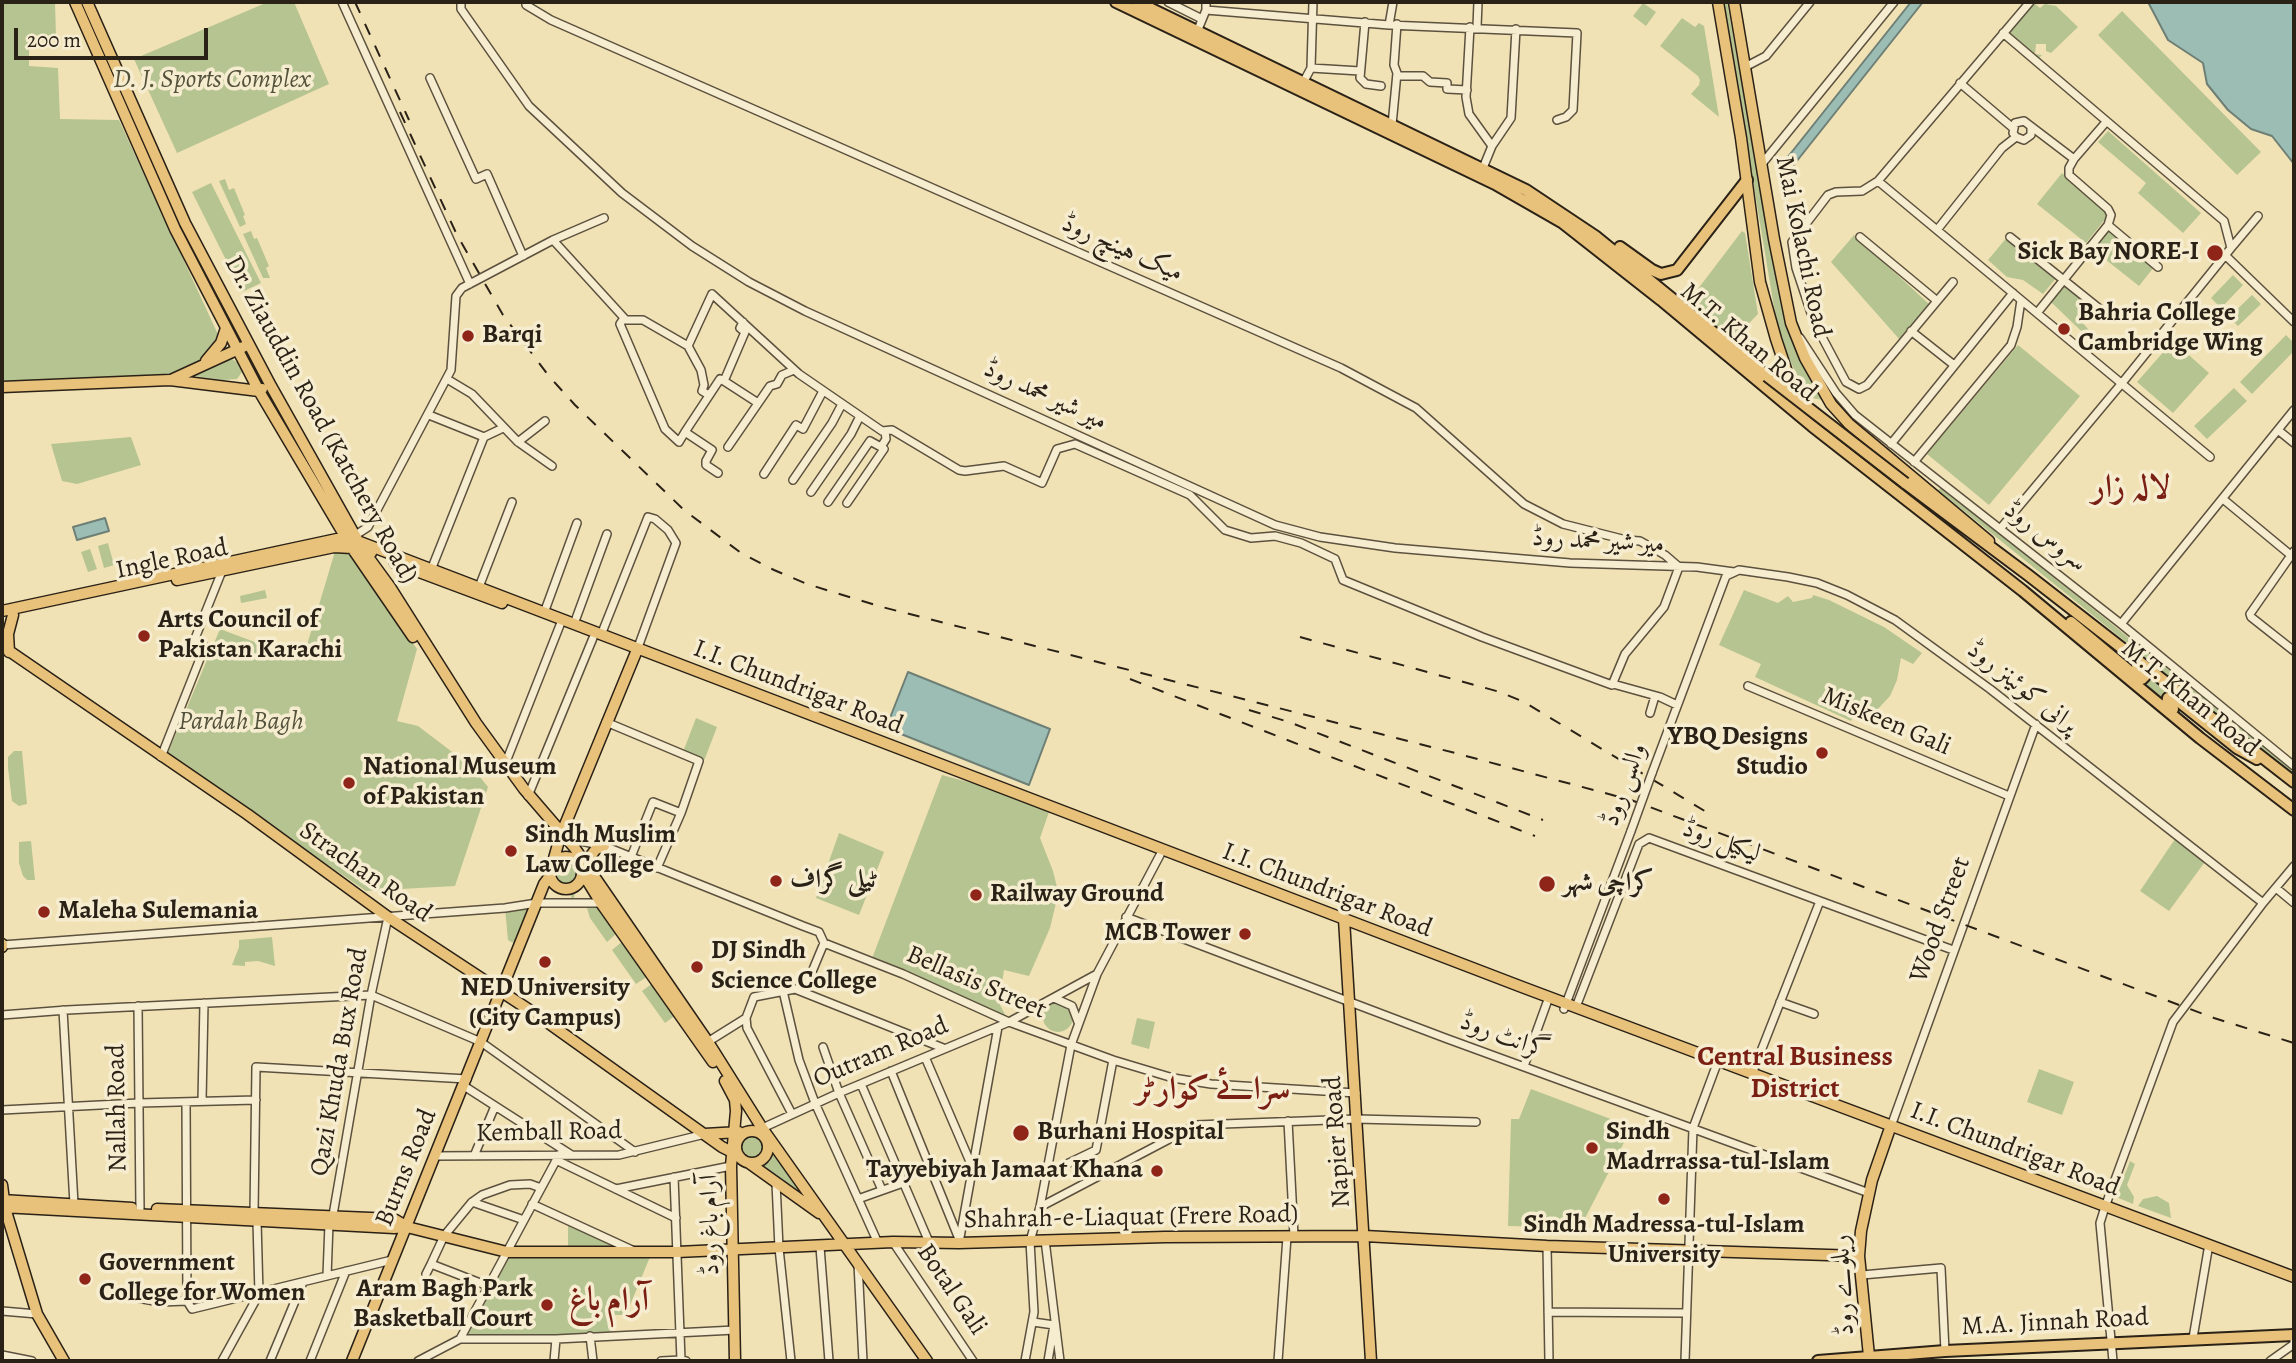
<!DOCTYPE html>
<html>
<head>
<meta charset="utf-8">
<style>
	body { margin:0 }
	#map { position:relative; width:2296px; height:1363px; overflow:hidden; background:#f1e2b5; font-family:Alegreya,serif }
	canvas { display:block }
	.frame { position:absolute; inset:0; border:4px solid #2a2117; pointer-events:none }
	.scale { position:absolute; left:14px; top:28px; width:194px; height:32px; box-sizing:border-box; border:4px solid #2a2117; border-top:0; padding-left:9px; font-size:21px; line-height:24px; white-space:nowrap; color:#2a2117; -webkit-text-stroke:5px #f6eccf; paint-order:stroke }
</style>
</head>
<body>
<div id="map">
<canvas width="2296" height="1363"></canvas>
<div class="frame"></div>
<div class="scale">200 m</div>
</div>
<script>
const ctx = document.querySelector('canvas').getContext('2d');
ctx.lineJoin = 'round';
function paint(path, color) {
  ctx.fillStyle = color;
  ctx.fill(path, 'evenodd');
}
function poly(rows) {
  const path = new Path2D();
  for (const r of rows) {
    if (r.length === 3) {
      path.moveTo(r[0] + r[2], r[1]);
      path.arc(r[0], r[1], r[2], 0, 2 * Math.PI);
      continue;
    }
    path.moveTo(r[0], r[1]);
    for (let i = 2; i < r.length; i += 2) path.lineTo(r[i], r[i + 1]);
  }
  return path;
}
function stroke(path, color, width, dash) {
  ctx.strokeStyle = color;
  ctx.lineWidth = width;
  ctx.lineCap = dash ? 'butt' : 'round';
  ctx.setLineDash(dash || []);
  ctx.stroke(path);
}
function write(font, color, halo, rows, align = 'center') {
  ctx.font = font + ' Alegreya,Amiri,serif';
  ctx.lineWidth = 7;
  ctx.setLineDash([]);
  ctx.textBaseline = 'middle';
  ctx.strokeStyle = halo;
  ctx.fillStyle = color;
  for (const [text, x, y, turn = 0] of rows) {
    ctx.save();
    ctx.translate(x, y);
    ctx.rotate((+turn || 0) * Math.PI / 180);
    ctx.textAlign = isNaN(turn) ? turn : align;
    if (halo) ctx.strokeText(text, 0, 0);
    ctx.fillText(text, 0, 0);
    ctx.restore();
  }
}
paint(poly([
	[2,2,55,2,56,36,29,35,29,66,58,68,60,119,119,120,227,354,170,380,2,385],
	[268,2,294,2,329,84,177,153,134,59],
	[1723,2,1727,2,1782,305,1790,334,1823,400,1807,397,1786,352,1777,325],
	[1643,3,1656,12,1646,26,1633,16],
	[2034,3,2040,8,2045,4,2056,6,2078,27,2051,53,2046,51,2046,44,2036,44,2035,54,2042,55,2037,60,2008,31],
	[2122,11,2261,152,2237,175,2098,35],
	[1682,18,1695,27,1699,23,1704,26,1719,117,1691,94,1699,85,1700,80,1698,76,1660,46],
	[2108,131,2201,213,2183,233,2138,193,2146,183,2098,142],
	[2062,173,2106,210,2106,218,2086,243,2037,204],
	[225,179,229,190,234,188,245,215,243,216,246,224,240,227,219,181],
	[211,183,261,283,242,292,192,192],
	[2108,229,2154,267,2139,286,2091,248],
	[251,231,254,239,257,238,269,266,266,268,270,278,263,278,243,234],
	[1742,231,1745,233,1758,314,1733,340,1688,302],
	[1854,235,1929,304,1900,340,1831,262],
	[2008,236,2056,278,2043,294,2023,280,2007,277,1988,260],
	[2233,275,2243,285,2221,308,2211,298],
	[2063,284,2089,305,2078,318,2102,344,2099,348,2052,303,2052,299],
	[2252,295,2261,304,2238,326,2229,317],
	[2286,335,2294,343,2294,351,2252,394,2240,382],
	[2173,341,2209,373,2173,413,2137,382],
	[2018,345,2080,396,1989,505,1927,454],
	[232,359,237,362,242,372,237,379,223,380,188,375,224,360],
	[2234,388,2247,401,2207,439,2194,426],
	[131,437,141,465,77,484,62,481,51,444],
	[1942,487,2294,771,2294,778,1938,490],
	[108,543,114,565,104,568,98,546],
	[336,548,349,553,417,649,397,721,418,726,472,767,488,787,455,886,366,891,167,755,220,629,284,653,307,645],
	[90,549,97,569,88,572,81,552],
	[265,590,267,598,241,603,240,596],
	[1744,590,1778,603,1788,596,1793,602,1812,598,1813,595,1829,600,1884,627,1922,653,1913,664,1901,658,1897,680,1890,696,1876,711,1862,718,1853,717,1851,721,1755,677,1761,664,1719,645],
	[2150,675,2172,693,2162,694,2159,700,2143,684,2147,683],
	[696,718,717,727,704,761,683,752],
	[14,751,22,751,27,804,19,806,12,801,8,768,8,757],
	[942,775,979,785,1049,812,1040,838,1053,871,1057,887,1056,903,1050,928,1029,976,1004,970,999,1003,1009,1022,871,961],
	[839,833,884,852,859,915,816,898],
	[2177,836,2207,859,2169,911,2140,891],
	[31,841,35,880,27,880,23,876,19,863,19,842],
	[566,856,571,857,580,864,582,879,576,887,573,903,569,889,558,887,550,876,551,865,557,859],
	[536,905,519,944,511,942,508,940,505,908],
	[598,907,617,933,607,942,590,918,587,908],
	[272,937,275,966,258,961,245,962,245,966,232,965,239,947,239,940],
	[623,941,648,976,636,984,612,950],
	[653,983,676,1015,665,1023,642,991],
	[1058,1017,15],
	[1137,1018,1155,1022,1149,1049,1131,1044],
	[2039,1069,2074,1082,2062,1115,2027,1102],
	[1531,1089,1632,1127,1580,1228,1508,1226,1511,1119,1519,1119],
	[754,1130,759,1132,817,1205,740,1157,737,1152,738,1138,744,1133],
	[2130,1161,2135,1164,2127,1185,2134,1197,2133,1204,2116,1197],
	[2157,1196,2169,1203,2171,1218,2138,1206,2143,1199],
	[568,1221,636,1252,652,1252,626,1315,612,1315,613,1335,460,1339,507,1252,568,1251]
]), '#b6c491');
const water = poly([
	[1911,2,1923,2,1781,181,1779,168,1911,2],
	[2148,2,2294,2,2294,164,2272,136,2251,129,2228,110,2207,84,2203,63,2168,40,2148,2],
	[105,518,109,531,77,540,73,527,105,518],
	[908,672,1050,729,1029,785,886,728,908,672]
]);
paint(water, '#9cbdb4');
stroke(water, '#6e7f75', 2);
const minor = poly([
	[342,2,470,284],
	[461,2,461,9,529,106,622,193,692,246,749,282,805,311,1275,525,1320,537,1395,548,1570,563,1697,567,1734,572],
	[526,2,526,5,551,20,1341,368,1416,408,1524,504,1563,524,1626,540,1640,541,1665,555,1679,567,1664,607,1625,654,1612,685,1482,637,1343,580,1335,559,1301,543,1275,536,1251,538,1225,530,1190,495,1075,444,1057,449,1042,483,1004,466,965,471,959,470,892,430,882,431,799,374,712,294,688,346,643,320,626,320,553,240],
	[1168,2,1202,19],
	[1206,10,1389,25,1577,33,1573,110,1566,117,1557,120],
	[1365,22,1360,78,1366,84,1381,86],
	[1389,25,1393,2],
	[1470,27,1466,97,1469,114,1492,146,1483,168],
	[1477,27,1478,2],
	[1197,32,1206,10,1206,2],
	[1745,67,1766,56,1810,2],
	[1311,68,1360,71],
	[1397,76,1423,76,1430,82,1447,83,1447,89,1467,90],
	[430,78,476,179,487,174,523,256],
	[1303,83,1311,68,1313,2],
	[1960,83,2013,128],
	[1392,125,1397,73,1394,65,1397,24],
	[2031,127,2031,135,2024,140,2016,137,2013,133,2015,123,2024,121,2074,159,2106,122],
	[1492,146,1511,118,1516,29],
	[2074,159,2069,168,2069,175,2108,209,2111,215,2108,225,2158,267],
	[1761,165,1894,2],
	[1878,181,2210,457],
	[1937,230,2002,148,2016,137],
	[1860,237,1936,300],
	[2010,237,2111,318],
	[2231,248,2258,216],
	[2226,256,2294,322],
	[1953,282,1867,385,1859,389,1846,382,1814,322,1796,268,1792,242,1828,195,1836,192,1862,191,1878,181,2030,2],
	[2037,313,2108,225],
	[624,318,620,324,665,429,679,442,685,432],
	[743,322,740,328,745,332,724,381,758,403],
	[1911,331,1954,365],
	[1800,338,1836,393,1855,415,2121,624,2294,766],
	[688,346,701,370,704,385,702,391,709,395],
	[447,379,472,394,518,442,552,466],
	[429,415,484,437],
	[2278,430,2294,443],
	[518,442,545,421],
	[1891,444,2013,293],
	[728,447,770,386,777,384,782,375,794,370],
	[1914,462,2011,345,2017,327,2021,300],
	[718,473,706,465,706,461,712,450,685,432,720,379,724,381],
	[764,474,796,425,803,429,823,391],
	[793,480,832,423,842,404],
	[811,492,851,434,860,416],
	[2223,499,2293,557],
	[828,502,870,441,881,447],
	[847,503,884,449,881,447,886,439,885,431],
	[2000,529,2122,383,2231,248,2224,221,2003,33],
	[351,538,368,527,451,370,456,296,462,288,553,240,604,218],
	[2294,551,2250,614,2251,617,2294,651],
	[431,570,484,437,503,428],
	[479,587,512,502],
	[544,613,577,523],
	[574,624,607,534],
	[2121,624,2294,410],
	[601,635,648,517,655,519,668,530,676,543,637,650],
	[1613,684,1660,697,1677,705],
	[1748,686,2009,796],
	[1650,713,1655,696],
	[606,722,699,761,681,813,653,802,631,857],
	[161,757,205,646,194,641,222,571],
	[504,767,560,625],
	[1652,773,1726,576,1739,570,1788,577,1817,583,1847,595,1895,620,1990,689,2263,903],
	[528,796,593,638],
	[567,838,604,846,803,926,819,932,824,943,903,974,1009,1022,1113,1060,1173,1078,1211,1084,1356,1093],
	[657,868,681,813],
	[2276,888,2294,903],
	[1126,917,1445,1038,1869,1193],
	[2,945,505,908,537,903,601,903],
	[783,991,799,1060,815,1103,878,1243],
	[804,991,824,943],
	[1054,998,1072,1006,1078,1022],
	[1780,1002,1814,1014],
	[138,1006,140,1209],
	[1576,1007,1639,844,1649,838,1953,950],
	[1564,1009,1631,831],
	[63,1010,74,1204],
	[2,1015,67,1010,371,995,481,1042,635,1152],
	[746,1018,747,1028,792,1114],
	[706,1043,746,1018,754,997,795,989,943,1048],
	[823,1047,839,1093,882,1190],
	[925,1057,971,1164],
	[1524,1066,1549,997],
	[891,1071,959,1239],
	[1752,1074,1820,901],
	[861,1084,929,1242],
	[464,1086,570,1154],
	[202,1101,204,1003],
	[186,1102,187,1301],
	[2,1110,139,1103,256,1100],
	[1288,1121,1294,1236],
	[1890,1129,2036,724],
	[756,1131,839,1093,1009,1022,1097,974],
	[434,1156,619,1155,705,1134],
	[474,1156,495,1106],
	[556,1160,676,1218],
	[1046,1174,1096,1150,1113,1060],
	[674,1177,681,1360,686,1361],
	[776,1183,779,1248,791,1361],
	[616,1189,731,1166],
	[858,1199,903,1183],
	[472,1202,524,1220],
	[532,1204,632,1250],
	[1040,1207,1196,1125,1357,1119,1476,1122],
	[254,1213,256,1067,467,1079],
	[333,1215,371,995,388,917],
	[1045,1240,1060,1361],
	[893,1242,973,1361],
	[959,1243,998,1027],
	[1547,1246,1549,1361],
	[820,1247,829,1361],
	[858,1264,863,1361],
	[426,1274,431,1264],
	[1862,1275,1941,1268,1945,1351],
	[327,1276,329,1224],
	[488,1286,431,1264,444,1236,472,1202,482,1195,510,1185,530,1184,541,1188],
	[138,1298,160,1302,187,1301],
	[187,1301,192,1309,392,1260],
	[2,1311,37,1314],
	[1548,1312,1685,1313],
	[1033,1322,1054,1325,1048,1361],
	[590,1336,593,1361],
	[2193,1338,2208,1250],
	[460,1339,556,1339,735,1330],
	[2,1355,32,1361],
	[222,1361,259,1294,257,1221],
	[270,1361,303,1282],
	[310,1361,346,1271],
	[418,1361,460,1339,559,1155],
	[554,1361,556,1339],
	[661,1361,681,1360],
	[1025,1361,1034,1312,1030,1241,1040,1207,1071,1045,1097,974,1160,855],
	[1278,1361,1287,1237],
	[1685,1361,1693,1128,1718,1061],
	[2113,1361,2100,1223,2105,1207,2173,1022,2263,903,2294,866],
	[2270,1361,2294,1344,2294,1337]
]);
const major = poly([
	[75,2,175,229,259,391,352,548,413,637],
	[87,2,185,223,271,386,363,550,390,587,476,723,524,789,574,847,708,1042,762,1128,927,1361],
	[1718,2,1741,138,1760,282,1776,339,1797,402],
	[1734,2,1774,239,1791,323,1805,358,1831,404,1849,424,1989,541],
	[206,361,221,343,226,328],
	[171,380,243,347],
	[2,387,170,380,259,391,262,389],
	[395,563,502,603],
	[177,580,334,547,352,548,371,553],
	[2,611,337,539,360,542,1522,987,2294,1277],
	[2,646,247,814,388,917,540,1017,722,1147,738,1155],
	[9,652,8,634,13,615],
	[566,873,16],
	[553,862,560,837,637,650],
	[582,866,585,877,601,903,713,1062],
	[588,869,589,858,596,849,604,846],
	[1344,919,1371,1361],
	[2,944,2,947],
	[725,1081,735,1100,736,1111,731,1166,735,1361],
	[752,1147,16],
	[705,1134,739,1132],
	[749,1163,819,1213],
	[2,1185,5,1208,37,1314,64,1361],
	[2,1200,132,1208],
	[2,1207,394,1228,407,1227,507,1252,677,1252,893,1242,959,1243,1165,1237,1365,1236,1547,1246,1859,1256],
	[157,1209,394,1219,406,1226],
	[1869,1356,1859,1256,1861,1231,1872,1180,1889,1131],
	[352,1361,544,884,550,876]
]);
const highway = poly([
	[1116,2,1495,184,1563,223,1661,300,1812,426,2023,591,2200,738,2294,810],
	[1137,2,1526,190,1595,236,1767,376],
	[1620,247,1652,270,1661,274,1677,270,1747,180],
	[1905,483,2028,575,2294,782],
	[2071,622,2138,678,2142,679,2145,676,2145,672,2137,665],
	[2173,709,2167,705,2168,698,2177,700,2237,748,2257,759],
	[1818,1361,1945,1351,2294,1335]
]);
stroke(minor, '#5c513e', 10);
stroke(major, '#2a2117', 13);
stroke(highway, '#2a2117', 14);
stroke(minor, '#f6eccf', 7);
stroke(major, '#e8c17a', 10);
stroke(highway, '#e8c17a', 10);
stroke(poly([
	[355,2,409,120],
	[400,112,457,235,503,315,548,375,575,405,684,510,741,553,774,570,807,584,882,607,1455,753,1631,800,2214,1018,2294,1043],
	[1300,637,1500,692,1524,702,1713,816],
	[1130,679,1535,836],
	[1249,710,1289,722,1543,820]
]), '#2a2117', 2, [12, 12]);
const minorBridge = poly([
	[1631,831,1652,773]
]);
const highwayBridge = poly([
	[1767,376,1905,483]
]);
stroke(minorBridge, '#5c513e', 10, []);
stroke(highwayBridge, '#2a2117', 14, []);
stroke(minorBridge, '#f6eccf', 7);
stroke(highwayBridge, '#e8c17a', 10);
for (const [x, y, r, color] of [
	[2215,253,9,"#8f2418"],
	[2064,329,7,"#8f2418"],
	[468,336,7,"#8f2418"],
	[144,636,7,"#8f2418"],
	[1822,753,7,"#8f2418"],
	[349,783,7,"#8f2418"],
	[511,851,7,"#8f2418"],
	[776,881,7,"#8f2418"],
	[1547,884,9,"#8f2418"],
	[976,895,7,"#8f2418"],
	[44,912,7,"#8f2418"],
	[1245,934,7,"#8f2418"],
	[545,962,7,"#8f2418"],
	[697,967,7,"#8f2418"],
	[1021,1133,9,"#8f2418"],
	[1592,1148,7,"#8f2418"],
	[1157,1171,7,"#8f2418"],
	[1664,1199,7,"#8f2418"],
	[85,1279,7,"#8f2418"],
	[547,1305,7,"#8f2418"]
]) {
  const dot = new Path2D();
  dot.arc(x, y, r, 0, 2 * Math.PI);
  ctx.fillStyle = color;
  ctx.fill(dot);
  stroke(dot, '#f6eccf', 2.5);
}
write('italic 26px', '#54523c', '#f6eccf', [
	["D. J. Sports Complex",212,81],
	["Pardah Bagh",241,723]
]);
write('26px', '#2a2117', '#f6eccf', [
	["Mai Kolachi Road",1802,247,78],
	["میک ہینچ روڈ",1122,249,24],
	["M.T. Khan Road",1748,343,40],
	["میر شیر محمد روڈ",1045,396,25],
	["Dr. Ziauddin Road (Katchery Road)",320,420,61],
	["سروس روڈ",2045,537,38],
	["میر شیر محمد روڈ",1598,542,3],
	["Ingle Road",172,560,-12],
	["I.I. Chundrigar Road",798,688,21],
	["پرانی کوئینز روڈ",2022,688,38],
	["M.T. Khan Road",2190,699,39],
	["Miskeen Gali",1886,722,23],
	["والس روڈ",1625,785,-70],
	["لیکیل روڈ",1721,842,20],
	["Strachan Road",365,873,35],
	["I.I. Chundrigar Road",1327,891,21],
	["Wood Street",1941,920,-70],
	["Bellasis Street",976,983,23],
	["گرانٹ روڈ",1504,1037,20],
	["Outram Road",881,1053,-23],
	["Qazi Khuda Bux Road",340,1062,-80],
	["Nallah Road",118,1108,-91],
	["Kemball Road",549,1133,-1],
	["Napier Road",1338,1142,-94],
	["I.I. Chundrigar Road",2015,1150,21],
	["Burns Road",407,1168,-68],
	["Shahrah-e-Liaquat (Frere Road)",1131,1218,-1],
	["آرام باغ روڈ",711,1225,-91],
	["ریلوے روڈ",1844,1285,-93],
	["Botal Gali",951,1290,56],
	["M.A. Jinnah Road",2055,1323,-3]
]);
write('bold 26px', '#2a2117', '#f6eccf', [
	["Sick Bay NORE-I",2199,253,"right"],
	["Bahria College",2078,314],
	["Cambridge Wing",2078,344],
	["Barqi",482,336],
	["Arts Council of",158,621],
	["Pakistan Karachi",158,651],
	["YBQ Designs",1808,738,"right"],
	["Studio",1808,768,"right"],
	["National Museum",363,768],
	["of Pakistan",363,798],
	["Sindh Muslim",525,836],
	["Law College",525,866],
	["ٹیلی گراف",790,881],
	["کراچی شہر",1563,884],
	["Railway Ground",990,895],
	["Maleha Sulemania",58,912],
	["MCB Tower",1231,934,"right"],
	["DJ Sindh",711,952],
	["Science College",711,982],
	["NED University",545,989,"center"],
	["(City Campus)",545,1019,"center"],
	["Burhani Hospital",1037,1133],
	["Sindh",1606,1133],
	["Madrrassa-tul-Islam",1606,1163],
	["Tayyebiyah Jamaat Khana",1143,1171,"right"],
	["Sindh Madressa-tul-Islam",1664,1226,"center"],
	["University",1664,1256,"center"],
	["Government",99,1264],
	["College for Women",99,1294],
	["Aram Bagh Park",533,1290,"right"],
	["Basketball Court",533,1320,"right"]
], 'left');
write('bold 28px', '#7a1f14', '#f6eccf', [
	["Central Business",1795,1058],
	["District",1795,1090]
]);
write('bold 33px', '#7a1f14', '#f6eccf', [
	["لالہ زار",2131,489],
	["سرائے کوارٹر",1213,1091],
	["آرام باغ",609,1302]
]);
</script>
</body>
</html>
